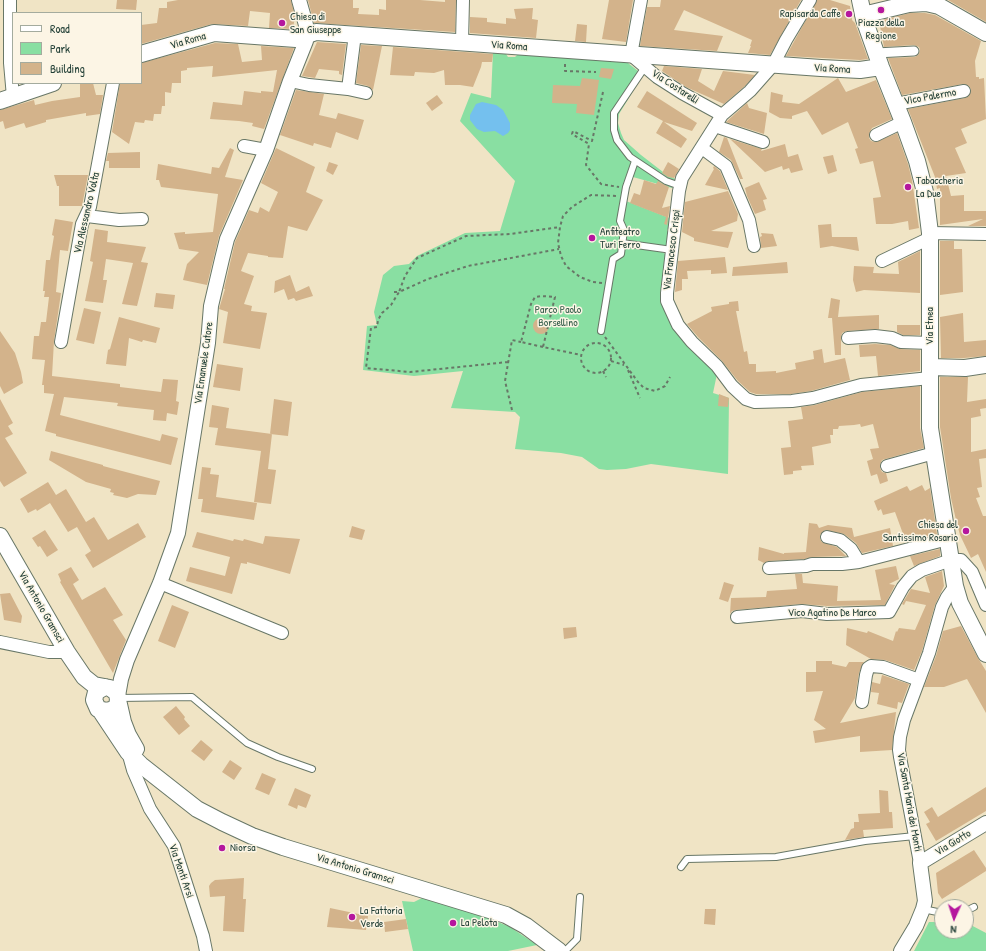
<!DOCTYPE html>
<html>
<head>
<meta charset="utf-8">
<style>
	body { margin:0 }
	#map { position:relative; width:986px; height:951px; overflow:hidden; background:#f0e4c5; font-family:"Patrick Hand",sans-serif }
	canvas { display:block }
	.legend { position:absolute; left:12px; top:12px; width:130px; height:72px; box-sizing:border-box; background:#fcf5e5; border:1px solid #a4ab9e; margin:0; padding:5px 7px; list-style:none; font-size:12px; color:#1f3d34 }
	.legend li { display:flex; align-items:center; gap:8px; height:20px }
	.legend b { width:20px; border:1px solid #a4ab9e }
	.north { position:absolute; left:934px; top:899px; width:40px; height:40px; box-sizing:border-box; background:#fcf5e5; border:1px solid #a4ab9e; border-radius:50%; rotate:183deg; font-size:11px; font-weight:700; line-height:16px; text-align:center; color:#1f3d34 }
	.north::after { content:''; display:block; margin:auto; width:14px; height:18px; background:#b5179e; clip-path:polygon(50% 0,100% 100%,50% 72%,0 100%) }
</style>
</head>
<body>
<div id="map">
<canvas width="986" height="951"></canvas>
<ul class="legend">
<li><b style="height:5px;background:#fff"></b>Road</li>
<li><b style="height:11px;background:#89dfa2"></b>Park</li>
<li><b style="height:11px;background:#d3b38b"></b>Building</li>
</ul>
<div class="north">N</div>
</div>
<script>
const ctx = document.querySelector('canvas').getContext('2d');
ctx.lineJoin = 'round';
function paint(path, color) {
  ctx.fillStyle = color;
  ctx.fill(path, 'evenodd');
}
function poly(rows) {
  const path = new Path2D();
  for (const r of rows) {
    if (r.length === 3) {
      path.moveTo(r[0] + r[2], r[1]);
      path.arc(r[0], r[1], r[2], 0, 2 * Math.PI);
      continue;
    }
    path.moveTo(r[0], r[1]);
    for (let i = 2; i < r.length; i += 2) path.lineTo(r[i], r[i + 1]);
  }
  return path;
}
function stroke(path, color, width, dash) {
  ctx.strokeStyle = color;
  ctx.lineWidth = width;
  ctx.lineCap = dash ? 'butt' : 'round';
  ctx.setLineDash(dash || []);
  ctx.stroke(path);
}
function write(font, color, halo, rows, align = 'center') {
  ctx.font = font + ' "Patrick Hand",sans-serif';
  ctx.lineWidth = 3;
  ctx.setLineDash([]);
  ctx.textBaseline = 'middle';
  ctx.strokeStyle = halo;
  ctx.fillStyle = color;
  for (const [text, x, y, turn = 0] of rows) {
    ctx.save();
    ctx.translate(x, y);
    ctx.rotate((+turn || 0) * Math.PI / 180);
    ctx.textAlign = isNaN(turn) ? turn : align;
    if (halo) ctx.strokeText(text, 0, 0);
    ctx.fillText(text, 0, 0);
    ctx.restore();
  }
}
paint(poly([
	[493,51,504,51,508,57,515,57,520,52,623,59,643,75,619,114,618,123,621,133,624,140,641,155,663,172,675,179,672,188,633,177,626,201,672,219,671,226,669,226,667,231,670,232,668,244,664,246,662,252,667,255,660,300,673,327,717,374,713,393,729,398,728,474,651,464,626,469,607,470,599,469,582,457,561,453,515,449,520,417,515,412,451,408,463,371,414,376,363,370,367,326,377,325,374,312,383,275,394,266,409,264,417,256,465,233,500,231,515,181,460,121,471,93,491,98],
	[422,898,486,917,510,927,537,945,508,951,413,951,402,901,414,902],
	[929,922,942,922,942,931,966,931,967,923,986,933,986,951,914,951]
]), '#89dfa2');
paint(poly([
	[482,102,496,105,503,110,510,123,510,130,508,133,503,136,495,131,484,132,477,129,470,120,470,115,476,104]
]), '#74c0ee');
paint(poly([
	[117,0,137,0,136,10,116,9],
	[178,0,291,0,295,16,293,29,269,28,270,13,250,11,248,26,212,24,141,44,141,25,157,23,159,8,167,8,167,2],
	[308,0,353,0,353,8,359,8,358,14,379,15,379,9,386,10,386,0,420,0,445,2,445,0,456,0,455,32,314,23],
	[609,0,633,0,626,42,602,39],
	[661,0,801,0,770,55,748,53,751,46,750,46,752,40,684,10,674,30,723,36,717,51,640,46,647,7,660,7],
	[817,0,830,0,850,6,852,20,855,23,868,59,860,60,786,56],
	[948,0,986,0,986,22],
	[533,8,532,19,538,20,536,38,470,33,470,17,487,18,487,22,506,24,506,18,516,19,514,9],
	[910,13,925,13,935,15,981,41,975,61,976,77,979,77,979,79,984,78,986,119,961,129,967,143,955,148,966,173,946,176,951,196,964,195,964,211,986,211,986,226,968,226,983,219,940,225,940,188,937,189,935,177,908,109,965,98,969,96,971,90,969,86,963,84,902,95,888,58,915,57,919,54,920,50,919,47,914,45,884,47,879,21],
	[577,24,587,25,586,42,575,41],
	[317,42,346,44,342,75,339,74,339,71,319,69,315,78,302,76],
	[215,43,238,44,242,62,262,60,261,46,294,48,264,129,252,126,253,123,239,121,210,119,213,102,242,105,244,91,261,93,261,91,273,92,277,70,212,77,213,66,187,68,187,70,181,71,181,83,172,83,171,93,165,92,165,106,162,106,161,114,154,114,153,121,145,120,144,123,135,122,129,144,112,132,120,83,141,83,141,63],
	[361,45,382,46,373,90,368,86,356,83],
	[393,47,493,54,492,62,482,62,481,67,473,87,460,85,445,85,444,70,434,73,415,72,414,76,390,75],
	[664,66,702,69,698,81,714,91,723,71,755,75,745,86,724,104,686,87,662,71],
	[601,68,614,69,611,79,599,77],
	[582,78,599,80,594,115,576,113,577,104,552,103,553,85,580,86],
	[838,78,846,92,876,80,892,119,872,128,869,134,869,138,871,141,876,142,897,133,908,164,912,180,919,228,909,230,908,221,892,224,876,224,873,198,881,197,873,161,860,164,855,149,858,148,848,122,822,135,807,111,792,116,792,119,780,118,769,112,771,92,783,95,782,102,799,104],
	[80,83,93,83,96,95,103,95,100,114,86,116,86,113,46,120,46,122,26,128,24,123,5,129,3,121,0,122,0,110,34,100,35,105,52,101,80,97],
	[296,90,324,94,319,115,336,119,338,113,364,120,358,140,336,132,331,148,314,143,313,146,280,135],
	[647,91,697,123,692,131,664,122,687,139,681,148,656,133,663,121,637,107],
	[437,95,443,103,432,111,426,103],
	[747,103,749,108,767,113,764,134,726,122],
	[724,137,727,138,743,179,740,179,731,160,719,152],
	[730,139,762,149,761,151,785,144,788,157,798,154,803,170,791,173,789,168,783,170,782,166,765,172],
	[230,148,234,150,225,177,243,180,219,236,207,285,183,280,187,264,199,252,179,249,174,233,185,232,185,234,213,232,218,194,161,187,159,180,156,180,158,164,211,174,212,167,219,168],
	[276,148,315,167,306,192,323,200,307,231,288,226,283,258,268,257,268,256,248,253,241,271,254,276,244,304,252,306,251,311,267,313,260,349,223,343,228,312,219,309,225,289,224,289,235,242,249,210,258,213,260,207,269,212,278,192,261,183],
	[140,152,140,168,109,168,109,161,106,161,108,153],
	[833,155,837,171,828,174,823,157],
	[329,162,338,165,333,175,326,171],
	[668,162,679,169,674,178,668,177,662,173],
	[714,166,720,171,728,190,705,185,714,169,713,168],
	[54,175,88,175,82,206,59,206,59,186,57,186],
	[644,180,656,184,658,181,669,187,662,208,670,206,667,225,664,224,666,217,630,203,634,193,640,195],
	[759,182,767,199,763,200,766,210,755,214,747,196,745,188],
	[728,191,738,214,737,221,711,231,733,232,728,248,694,241,694,238,682,232,685,202],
	[55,219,73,222,68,251,60,250,56,292,61,293,54,341,52,376,120,384,120,387,161,392,163,379,178,380,176,401,179,402,177,415,167,413,166,421,153,420,154,410,117,406,118,403,64,397,60,415,160,441,162,434,178,438,171,465,56,436,56,434,45,431,54,394,44,393,44,385,42,385,45,360,32,359,34,336,39,336,41,322,46,322,49,297,44,297,45,291,43,291,46,260,50,260,54,236,52,235],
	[831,224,832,237,857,237,859,251,832,246,820,248,818,225],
	[95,229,108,231,107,242,146,247,141,262,148,263,137,306,122,304,133,263,106,259,103,280,107,280,103,303,85,301,93,262,90,261],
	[761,233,773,234,777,246,761,248,760,237,762,236],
	[940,241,954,241,954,249,962,249,963,292,940,295],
	[920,251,920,293,864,290,856,292,853,280,854,266,874,267,873,273,899,274,898,262],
	[725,257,727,273,711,274,711,270,687,271,688,279,682,279,682,290,675,292,678,261],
	[787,262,788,273,732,276,733,267],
	[290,275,296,292,309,286,313,296,296,301,294,298,288,300,284,289,274,293,275,281],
	[156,293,175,295,173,309,154,307],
	[831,298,840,300,838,317,879,315,879,329,847,331,842,333,841,338,841,355,835,355,832,318,828,318],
	[738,301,739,311,736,311,744,352,747,351,749,364,756,364,756,372,776,371,776,373,796,369,795,363,814,359,813,351,822,349,824,363,845,358,850,380,811,391,791,394,756,394,750,392,738,381,722,361,698,337,687,324,712,311,711,307,729,304,729,302],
	[84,308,101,312,94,344,76,340],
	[963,313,964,342,986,340,986,356,964,358,941,358,940,317],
	[119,317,160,328,156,343,143,340,142,342,129,338,126,366,106,364,108,350,110,349],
	[541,326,8],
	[897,325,920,325,920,335,903,335,897,332],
	[0,331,15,353,21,372,23,383,4,394,0,386],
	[875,344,890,345,900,349,920,350,920,371,878,376,876,356,860,357,859,345],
	[217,364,243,368,240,391,213,387],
	[940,377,968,377,967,402,986,399,986,408,980,409,981,416,971,418,971,452,986,449,986,458,979,459,982,487,977,488,980,497,976,498,983,516,986,516,986,572,978,554,971,558,960,535,956,520,951,498,940,427],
	[920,386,920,428,924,448,882,460,880,465,880,468,882,472,886,473,888,481,880,484,877,474,871,476,867,461,873,459,870,449,879,448,873,424,861,427,860,424,854,425,839,426,838,429,833,429,833,435,830,435,831,443,812,447,814,465,801,466,802,470,793,471,793,474,784,475,781,448,791,447,788,421,803,419,801,407,815,405,862,392],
	[719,394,729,398,728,407,718,406],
	[0,399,13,423,8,426,13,434,5,438,27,473,4,487,0,481],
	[274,399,292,402,288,436,270,434],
	[212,405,229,408,226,428,272,434,268,469,276,470,271,504,254,502,261,451,215,445,218,428,209,427],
	[51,451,103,465,103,466,160,481,156,495,138,494,127,498,113,495,114,493,110,492,111,489,86,482,49,460],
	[202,467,211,468,210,474,219,475,216,497,257,503,254,520,201,512,203,499,198,499],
	[48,482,56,495,66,489,86,522,94,517,108,540,138,523,146,537,93,568,85,555,91,551,77,527,68,532,50,503,37,511,36,509,28,513,20,499],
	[922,485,925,491,930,488,937,534,906,542,895,512,883,515,881,509,878,511,874,501,907,486,910,491],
	[809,523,817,524,819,528,828,525,852,528,854,537,890,528,893,546,862,553,856,543,844,534,825,530,820,535,820,539,822,542,837,547,846,556,812,557,805,559,769,561,764,563,758,560,759,547,784,554,784,553,806,552],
	[352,526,365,530,362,540,349,537],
	[45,530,58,550,47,557,40,546,38,547,32,538],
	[197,532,233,541,234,539,243,541,244,539,263,544,265,536,300,539,290,574,247,562,247,564,241,563,232,594,186,581,190,567,225,576,230,557,192,547],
	[940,549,940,556,914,566,910,556],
	[896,566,899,579,889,584,895,585,885,605,827,606,801,604,736,610,732,611,730,614,731,598,766,597,767,591,797,589,795,574,802,574,803,583,838,586,837,601,881,600,875,570],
	[71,567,79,580,73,584,82,600,105,587,123,615,113,620,126,640,113,673,60,582,61,581,58,574],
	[942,571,944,586,935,605,922,651,914,670,885,660,871,659,846,645,847,628,867,633,868,631,893,641,896,631,897,632,899,628,915,630,926,605,906,601,904,605,902,604,911,589,930,593,925,577],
	[724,582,734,585,728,602,719,599],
	[10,593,22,616,21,623,4,620,0,594],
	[172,605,189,612,175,648,158,641],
	[961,626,978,658,986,671,986,713,967,679,944,687,924,687,936,656,943,631],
	[576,627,577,637,564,639,563,628],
	[816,661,832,661,832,664,846,667,849,662,864,662,859,673,855,698,840,723,896,712,892,750,860,752,860,736,815,743,813,731,826,729,814,720,823,691,806,692,806,672,816,672],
	[882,675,909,684,902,703,898,702,897,709,877,704,879,693,871,692,872,682,880,684],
	[176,706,185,717,184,719,190,726,179,735,163,717],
	[201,740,213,750,204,761,191,751],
	[230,760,242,768,234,780,222,772],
	[262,773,276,779,269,795,255,789],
	[986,787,986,811,936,841,926,824,930,822,924,812,932,807,938,817],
	[295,788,311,795,306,808,298,805,297,809,288,805],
	[879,790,888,791,889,812,892,812,893,828,863,830,864,837,845,840,851,829,854,828,854,822,859,822,858,814,880,813],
	[974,850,986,868,986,871,942,899,938,893,936,873],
	[244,878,243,899,246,899,244,932,223,931,225,896,210,897,209,886,211,883,215,880],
	[330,908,368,916,366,930,327,927],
	[705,909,716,909,715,925,704,924],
	[406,919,408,929,385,932,384,922]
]), '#d3b38b');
const service = poly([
	[645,67,614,113,614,130,617,140,630,157,666,181,680,186],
	[622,243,672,250],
	[601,331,613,259,621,254,624,230,620,221,626,187,635,161],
	[118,698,192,697,247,743,278,757,312,769],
	[681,867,687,859,776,857,865,841,915,836],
	[923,909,942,913],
	[966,911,974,907],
	[565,951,577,939,580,897]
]);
const pedestrian = poly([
	[876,53,914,51]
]);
const minor = poly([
	[10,0,10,63,13,97],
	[641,0,631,55,657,77,682,93,722,115],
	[810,0,786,40,773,65,750,91,722,115,682,178,679,191,667,293,667,301,678,325,692,342,717,366,732,386,746,399,755,402,792,401,813,398,861,385,930,378],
	[462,42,463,0],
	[290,81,309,85,348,89,355,34],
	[348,89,366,93],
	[896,104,964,91],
	[715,126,763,142],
	[876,135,903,122],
	[244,146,266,150],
	[702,148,726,166,749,220,754,246],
	[87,216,119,220,142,219],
	[930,233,986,234],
	[882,261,930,238],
	[848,338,875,336,892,338,901,342,930,343],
	[61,342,82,224,90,207,113,83],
	[887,466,934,453],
	[827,537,840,540,851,549,859,562],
	[769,568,806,566,812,564,842,564,859,562,948,539],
	[160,583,282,633],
	[737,617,802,611,827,614,889,612,903,587,912,576,922,570,951,560,961,560,972,572,986,605],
	[0,642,49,652,67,652],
	[862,702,866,675,868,668,871,666,883,667,919,680],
	[128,752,133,770,150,809,174,846,203,936,206,951],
	[920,863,900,757,899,750,900,737,904,720,929,653,942,607,947,597,955,586]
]);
const tertiary = poly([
	[118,696,121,679,127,660,160,583,178,533,208,343,211,306,222,259,227,239,266,150,290,81,306,41,306,25,299,0],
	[901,951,916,926,923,909,925,901,920,863,986,823]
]);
const secondary = poly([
	[860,0,864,19,881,67,903,122,917,161,925,192,930,233,930,428,955,586,960,603,986,654],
	[863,15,909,4,926,3,939,6,986,33],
	[141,54,214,33,296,39,316,32,821,68,860,70,881,67],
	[0,101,53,83],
	[930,367,965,368,986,365],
	[0,536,67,652,84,677,94,685,110,688,117,693,118,700,117,705,114,709,107,711,98,709,94,700,96,692,105,687],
	[118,700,123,722,128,735,136,749],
	[100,710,128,752,141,765,197,809,222,822,252,836,283,847,506,915,526,926,559,951]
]);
stroke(service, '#687767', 8);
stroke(pedestrian, '#687767', 11);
stroke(minor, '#687767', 14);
stroke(tertiary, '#687767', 16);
stroke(secondary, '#687767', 18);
stroke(poly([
	[565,64,565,71,596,72],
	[603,92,592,141,573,131,572,134,589,144,586,165,601,184,619,187],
	[602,283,593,282,580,277,566,266,561,256,558,243,560,227,563,216,572,207,591,195,617,196],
	[394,292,399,292,405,276,417,258,466,236,510,234,560,227],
	[605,337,638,382,644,388,655,391,665,386,670,377],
	[596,358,15],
	[543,347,521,342,531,304,535,297,541,296,555,297,543,347,581,355],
	[611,361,624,365],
	[508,362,410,372,366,368,371,328,377,327,378,320,382,313,391,305,399,292,428,279,468,266,559,249],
	[628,370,640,398],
	[603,371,606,377],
	[512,410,505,381,512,340,521,342]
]), '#687767', 2, [3, 3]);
stroke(service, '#fff', 6);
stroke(pedestrian, '#fff', 9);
stroke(minor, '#fff', 12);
stroke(tertiary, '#fff', 14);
stroke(secondary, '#fff', 16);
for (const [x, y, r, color] of [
	[881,10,4,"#b5179e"],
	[849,14,4,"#b5179e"],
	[282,23,4,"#b5179e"],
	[908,187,4,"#b5179e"],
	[592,238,4,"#b5179e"],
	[966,531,4,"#b5179e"],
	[222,848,4,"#b5179e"],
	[352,917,4,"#b5179e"],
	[453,923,4,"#b5179e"]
]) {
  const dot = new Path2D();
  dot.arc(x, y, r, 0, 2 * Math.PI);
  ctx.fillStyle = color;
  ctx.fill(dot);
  stroke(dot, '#fcf5e5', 1.5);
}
write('11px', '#1f3d34', '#fcf5e5', [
	["Rapisarda Caffe",841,14,"right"],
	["Chiesa di",290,17],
	["San Giuseppe",290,30],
	["Piazza della",881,23,"center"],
	["Regione",881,36,"center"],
	["Tabaccheria",916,181],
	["La Due",916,194],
	["Anfiteatro",600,232],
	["Turi Ferro",600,245],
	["Chiesa del",958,525,"right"],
	["Santissimo Rosario",958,538,"right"],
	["Niorsa",230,848],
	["La Fattoria",360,911],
	["Verde",360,924],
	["La Pelota",461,923]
], 'left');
write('11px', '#1f3d34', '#fcf5e5', [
	["Via Roma",188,41,-16],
	["Via Roma",509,46,4],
	["Via Roma",832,69,3],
	["Via Costarelli",675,87,33],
	["Vico Palermo",930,97,-10],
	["Via Alessandro Volta",87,213,-77],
	["Via Francesco Crispi",672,250,-83],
	["Via Etnea",930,326,-90],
	["Via Emanuele Cutore",204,363,-82],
	["Via Antonio Gramsci",41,607,60],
	["Vico Agatino De Marco",832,613],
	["Via Santa Maria dei Monti",909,802,80],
	["Via Giotto",953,843,-31],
	["Via Antonio Gramsci",355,869,17],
	["Via Monti Arsi",181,871,71]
]);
write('11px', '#345d4a', '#fcf5e5', [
	["Parco Paolo",558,310],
	["Borsellino",558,323]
]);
</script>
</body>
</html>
